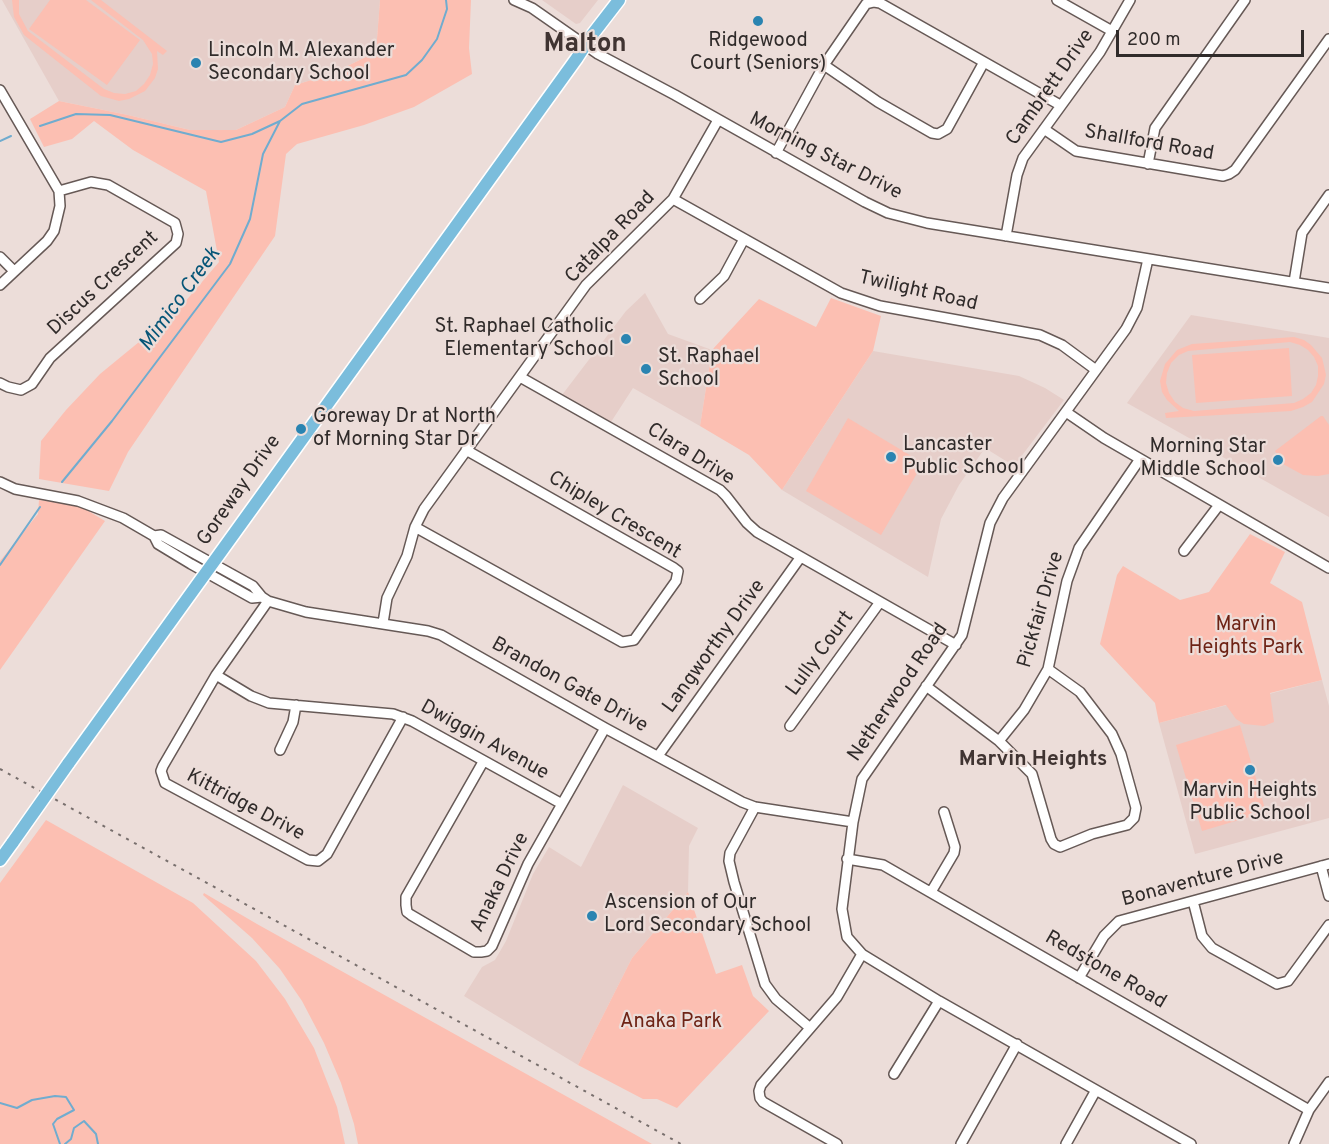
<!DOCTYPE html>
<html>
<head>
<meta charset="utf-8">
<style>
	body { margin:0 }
	#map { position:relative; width:1329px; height:1144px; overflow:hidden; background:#ecddd9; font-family:Overpass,sans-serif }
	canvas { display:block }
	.scale { position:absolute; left:1116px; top:30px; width:188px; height:27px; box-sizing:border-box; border:3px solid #302b2a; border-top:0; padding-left:8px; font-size:18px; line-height:21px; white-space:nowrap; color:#302b2a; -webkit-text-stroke:4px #ecddd9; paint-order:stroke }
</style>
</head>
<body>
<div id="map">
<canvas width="1329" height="1144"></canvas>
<div class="scale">200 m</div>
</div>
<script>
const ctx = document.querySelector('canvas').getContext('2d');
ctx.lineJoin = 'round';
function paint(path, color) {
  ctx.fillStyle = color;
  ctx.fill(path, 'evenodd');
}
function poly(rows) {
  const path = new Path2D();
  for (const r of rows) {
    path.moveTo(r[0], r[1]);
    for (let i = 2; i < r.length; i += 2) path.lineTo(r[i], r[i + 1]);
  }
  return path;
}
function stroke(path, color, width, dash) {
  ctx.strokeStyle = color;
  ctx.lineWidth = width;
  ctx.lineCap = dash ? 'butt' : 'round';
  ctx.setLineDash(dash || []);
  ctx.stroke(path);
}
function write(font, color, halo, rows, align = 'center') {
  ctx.font = font + ' Overpass,sans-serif';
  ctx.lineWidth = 4.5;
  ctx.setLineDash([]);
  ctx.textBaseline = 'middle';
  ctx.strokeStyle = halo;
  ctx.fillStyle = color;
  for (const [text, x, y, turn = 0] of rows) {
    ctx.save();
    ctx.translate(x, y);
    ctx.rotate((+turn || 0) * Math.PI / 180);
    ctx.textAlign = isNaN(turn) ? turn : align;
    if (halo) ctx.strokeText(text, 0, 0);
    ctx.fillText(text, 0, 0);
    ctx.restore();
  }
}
paint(poly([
	[2,0,380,0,376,52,331,74,295,85,285,107,236,130,190,130,128,115,59,101],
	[542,0,598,0,580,23,576,24],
	[645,293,668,334,712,350,700,426,633,388,611,422,562,395,626,311],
	[1191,315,1329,338,1329,517,1127,403],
	[873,351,1019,376,1045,388,1064,400,1014,466,985,448,959,485,941,519,928,577,782,490],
	[1322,680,1329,706,1329,818,1195,854,1159,723],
	[623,785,698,828,689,846,688,892,632,958,578,1065,464,996,482,967,495,960,506,941,533,874,549,847,581,867]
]), '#e6cec9');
paint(poly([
	[12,0,19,0,19,14,28,31,104,89,114,93,125,94,136,91,144,84,150,75,153,64,152,54,143,40,91,0,101,0,167,51,163,55,157,51,158,69,155,78,145,91,129,99,119,101,101,96,24,35,14,17],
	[50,0,86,0,140,40,107,85,29,29],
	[380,0,471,0,469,48,472,74,414,107,364,125,297,144,286,154,275,236,128,452,109,491,39,479,41,441,66,410,100,374,178,310,219,262,206,191,133,150,94,121,72,139,44,147,30,119,59,101,128,115,190,130,236,130,285,107,295,85,331,74,376,52],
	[831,298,881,316,873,351,782,490,749,455,700,426,712,350,759,299,816,327],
	[1294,337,1304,340,1311,345,1322,358,1324,366,1326,375,1324,384,1312,402,1303,407,1291,411,1166,418,1165,413,1179,411,1167,400,1162,392,1160,381,1165,364,1177,350,1192,344],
	[1290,342,1300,345,1308,350,1314,357,1318,366,1318,376,1316,385,1311,393,1303,399,1294,403,1194,411,1183,408,1175,402,1169,393,1166,383,1167,373,1171,363,1179,355,1188,351],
	[1289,348,1292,396,1196,403,1192,355],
	[1321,416,1323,416,1329,425,1329,474,1318,476,1303,475,1283,464,1275,451],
	[848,418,923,463,881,535,806,491],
	[39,500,80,506,105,521,0,670,0,561,38,514],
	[1250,534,1285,552,1270,583,1302,602,1322,680,1270,693,1274,722,1264,726,1244,724,1236,719,1226,705,1159,723,1155,703,1100,644,1117,575,1123,566,1180,600,1209,592],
	[1240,725,1266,812,1202,831,1176,745],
	[46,820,193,903,256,961,285,999,314,1048,337,1107,345,1144,0,1144,0,883],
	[688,892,716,974,742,965,753,996,769,1011,677,1108,657,1099,643,1099,578,1065,632,958],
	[204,893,257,924,652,1144,358,1144,354,1124,341,1083,324,1043,302,1001,280,969,252,938,203,895]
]), '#fcbfb2');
stroke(poly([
	[40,126,76,114,110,115,221,142,252,134,280,121],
	[0,141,11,136],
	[62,482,112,421,230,264,250,219,263,154,280,121,302,104,406,75,422,60,437,39,447,9,446,0],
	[0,565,40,507],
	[0,1103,17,1108,32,1100,55,1096,66,1097,74,1110,57,1119,53,1124,60,1144],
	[65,1144,71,1139,74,1128,84,1121,96,1134,98,1144]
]), '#70accf', 2);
const minor = poly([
	[514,0,532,8,598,54,675,95,865,202,888,213,927,223,1329,288],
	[1057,0,1112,31],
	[824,65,878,102,932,133,938,134,947,129,984,62],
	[0,90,59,191,60,206,54,231,47,241,0,285],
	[1044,129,1076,151,1223,176,1229,174,1235,170,1329,39],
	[776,153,824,65,866,4,874,2,880,3,1060,105],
	[1148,164,1155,128,1245,0],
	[673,199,841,293,880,306,1040,335,1062,345,1096,370],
	[1006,236,1017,175,1023,158,1100,52,1130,0],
	[0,257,14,271],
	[1148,259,1137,308,1126,329,1003,498,990,523,962,635,862,779,853,822,842,909,847,937,862,954,939,1001,1191,1144],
	[1294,282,1302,233,1329,195],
	[700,299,724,276,744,239],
	[520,377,720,490,726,496,747,523,757,532,956,645],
	[0,383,8,387,21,390,32,384,50,358,176,243,178,234,175,223,108,185,91,182,59,191],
	[1066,412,1104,438,1329,568],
	[0,482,15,489,78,501,123,518,154,536,161,535,253,586,262,597,268,601,306,612,428,631,441,635,605,728,742,802,755,807,853,822],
	[415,527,622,642,634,640,676,581,678,571,674,568,466,450],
	[154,536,158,544,191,564,252,598,262,597],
	[1184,551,1219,505],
	[268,601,216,675,163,766,161,771,165,783,308,860,318,861,327,854,403,717],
	[383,623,387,598,407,556,415,527,424,509,586,285,673,199,718,120],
	[216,675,251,696,269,703,393,714,412,721,562,804],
	[926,686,999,741,1032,774,1051,839,1054,844,1060,847,1092,834,1127,825,1134,818,1136,808,1121,754,1112,734,1080,692,1048,669],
	[790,726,880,602],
	[999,741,1024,710,1048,669,1067,581,1079,548,1140,459],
	[280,750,293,722,296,705],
	[658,756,800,558],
	[483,762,410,890,406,897,406,905,407,912,411,915,474,952,481,952,487,951,492,946,528,864,605,728],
	[755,807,730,853,729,861,734,882,765,984,776,999,809,1027],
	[847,859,883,865,1309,1110],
	[1321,866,1329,896],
	[931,892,954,853,955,847,944,812],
	[1193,901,1202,936,1212,948,1277,984,1288,981,1329,925],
	[1079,978,1104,936,1119,921,1329,864],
	[894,1074,939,1001],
	[837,1144,763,1102,760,1098,759,1091,761,1085,837,997,862,954],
	[961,1144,1017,1044],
	[1066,1144,1096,1090],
	[1294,1144,1309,1110,1329,1082]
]);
const major = poly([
	[68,764,577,58,592,35,619,0],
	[0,860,13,842]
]);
stroke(minor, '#665956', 12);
stroke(major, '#fff', 15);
stroke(minor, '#fff', 9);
stroke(major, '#7bbddc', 12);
stroke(poly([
	[0,769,681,1144]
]), '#786f6d', 2, [3, 6]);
const majorBridge = poly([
	[13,842,68,764]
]);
stroke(majorBridge, '#fff', 15, []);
stroke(majorBridge, '#7bbddc', 12);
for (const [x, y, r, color] of [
	[758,21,6,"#2a84b1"],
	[196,63,6,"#2a84b1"],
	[626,339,6,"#2a84b1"],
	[646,369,6,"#2a84b1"],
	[301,429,6,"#2a84b1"],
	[891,457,6,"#2a84b1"],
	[1278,460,6,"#2a84b1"],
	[1250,770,6,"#2a84b1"],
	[592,916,6,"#2a84b1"]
]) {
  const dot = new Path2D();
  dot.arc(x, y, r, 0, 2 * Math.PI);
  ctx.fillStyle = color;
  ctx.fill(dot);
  stroke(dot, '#ecddd9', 2);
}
write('20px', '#302b2a', '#ecddd9', [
	["Ridgewood",758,42,"center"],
	["Court (Seniors)",758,65,"center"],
	["Lincoln M. Alexander",208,52],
	["Secondary School",208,75],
	["St. Raphael Catholic",614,328,"right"],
	["Elementary School",614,351,"right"],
	["St. Raphael",658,358],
	["School",658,381],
	["Goreway Dr at North",313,418],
	["of Morning Star Dr",313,441],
	["Lancaster",903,446],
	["Public School",903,469],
	["Morning Star",1266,448,"right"],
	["Middle School",1266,471,"right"],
	["Marvin Heights",1250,792,"center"],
	["Public School",1250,815,"center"],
	["Ascension of Our",604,904],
	["Lord Secondary School",604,927]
], 'left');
write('20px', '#302b2a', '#ecddd9', [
	["Cambrett Drive",1051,88,-55],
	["Shallford Road",1149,144,10],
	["Morning Star Drive",825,157,27],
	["Catalpa Road",611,238,-46],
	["Discus Crescent",104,284,-43],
	["Twilight Road",918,292,13],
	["Clara Drive",690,455,32],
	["Goreway Drive",240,491,-55],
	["Chipley Crescent",614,516,31],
	["Pickfair Drive",1042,610,-74],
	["Langworthy Drive",715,647,-54],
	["Lully Court",821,654,-54],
	["Brandon Gate Drive",569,686,29],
	["Netherwood Road",899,693,-56],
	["Dwiggin Avenue",484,741,29],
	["Kittridge Drive",245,806,28],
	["Bonaventure Drive",1203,880,-15],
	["Anaka Drive",501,883,-64],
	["Redstone Road",1105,971,30]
]);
write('20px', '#6e2315', '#ecddd9', [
	["Marvin",1246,626],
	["Heights Park",1246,649],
	["Anaka Park",671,1023]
]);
write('italic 21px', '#065577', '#ecddd9', [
	["Mimico Creek",181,300,-54]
]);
write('bold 21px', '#403432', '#ecddd9', [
	["Marvin Heights",1033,761]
]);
write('bold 26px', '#403432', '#ecddd9', [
	["Malton",585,46]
]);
</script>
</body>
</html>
